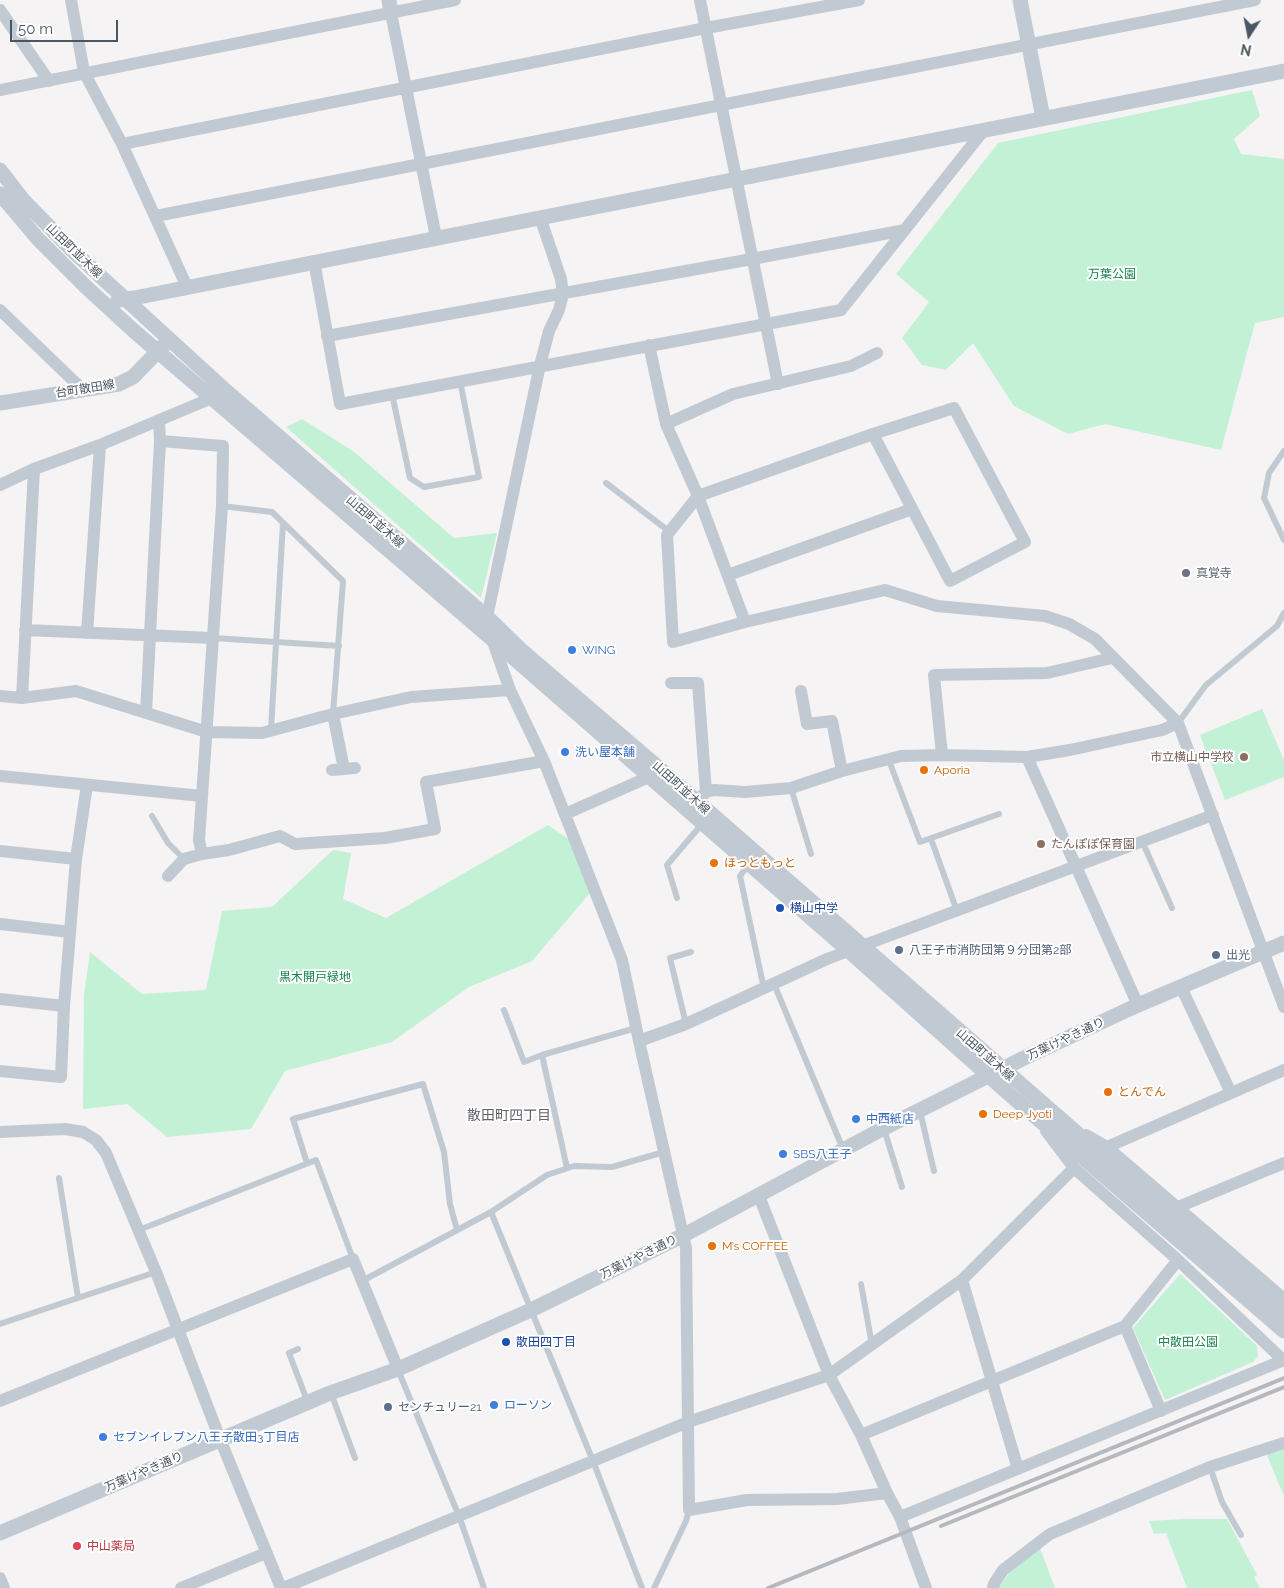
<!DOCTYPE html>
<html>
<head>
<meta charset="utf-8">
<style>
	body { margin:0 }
	#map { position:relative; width:1284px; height:1588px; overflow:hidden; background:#f5f3f3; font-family:Raleway,sans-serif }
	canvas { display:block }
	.north { position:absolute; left:1224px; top:10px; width:50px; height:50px; -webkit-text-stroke:4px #fff; paint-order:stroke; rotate:191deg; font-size:14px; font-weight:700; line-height:20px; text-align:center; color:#4a5661 }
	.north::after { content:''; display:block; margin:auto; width:18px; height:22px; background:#4a5661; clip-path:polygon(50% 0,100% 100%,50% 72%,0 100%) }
	.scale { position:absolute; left:10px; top:20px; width:108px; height:22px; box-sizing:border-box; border:2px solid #4a5661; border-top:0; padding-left:6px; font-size:15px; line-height:18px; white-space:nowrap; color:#4a5661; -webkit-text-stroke:4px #fff; paint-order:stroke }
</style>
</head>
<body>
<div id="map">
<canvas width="1284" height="1588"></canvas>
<div class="north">N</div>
<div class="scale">50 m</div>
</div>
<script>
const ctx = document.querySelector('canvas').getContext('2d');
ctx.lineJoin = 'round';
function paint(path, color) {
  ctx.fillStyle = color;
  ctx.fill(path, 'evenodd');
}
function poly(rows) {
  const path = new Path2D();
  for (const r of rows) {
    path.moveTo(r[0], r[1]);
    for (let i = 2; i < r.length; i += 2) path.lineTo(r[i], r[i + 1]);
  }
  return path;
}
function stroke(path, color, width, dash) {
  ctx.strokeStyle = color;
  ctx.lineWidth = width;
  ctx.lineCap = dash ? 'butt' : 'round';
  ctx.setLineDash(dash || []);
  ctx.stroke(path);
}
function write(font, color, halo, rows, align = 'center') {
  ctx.font = font + ' Raleway,"Noto Sans JP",sans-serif';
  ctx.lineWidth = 4;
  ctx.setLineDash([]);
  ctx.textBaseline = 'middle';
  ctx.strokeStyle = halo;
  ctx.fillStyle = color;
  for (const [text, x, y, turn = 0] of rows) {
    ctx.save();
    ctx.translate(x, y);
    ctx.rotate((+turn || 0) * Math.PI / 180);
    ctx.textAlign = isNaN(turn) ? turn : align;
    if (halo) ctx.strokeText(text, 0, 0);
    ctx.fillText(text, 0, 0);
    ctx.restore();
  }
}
paint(poly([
	[1252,90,1260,116,1234,139,1241,154,1284,159,1284,317,1255,323,1221,450,1105,424,1068,434,1014,406,973,343,946,370,922,365,902,338,929,302,896,274,998,143],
	[302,419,353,451,454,538,497,533,481,598,286,427],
	[1262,709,1284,760,1284,777,1225,800,1200,735],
	[548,825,574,843,590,893,532,961,469,987,392,1042,285,1071,251,1129,167,1137,127,1104,83,1109,84,995,90,952,142,994,206,990,222,911,272,907,333,850,351,853,343,899,386,918],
	[1180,1274,1257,1346,1258,1356,1253,1362,1165,1400,1133,1328],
	[1284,1443,1284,1496,1264,1448],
	[1187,1519,1227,1519,1257,1575,1254,1577,1260,1588,1187,1588,1166,1533,1154,1534,1149,1521],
	[1040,1548,1055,1588,999,1588,1010,1572]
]), '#c3f1d5');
stroke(poly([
	[392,394,410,478,424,487,479,477,460,381],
	[1284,451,1269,473,1264,498,1284,540],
	[606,483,670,532],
	[222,506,272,512,343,581,333,714],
	[213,638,339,646],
	[1178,723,1206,685,1277,626,1284,613],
	[271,730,283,523],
	[888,758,920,842,999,814],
	[791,788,811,854],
	[152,816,168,843,184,859],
	[931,839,957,911],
	[1142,841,1172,908],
	[749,864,740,876,764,989],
	[677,898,667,865,702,824],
	[774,984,843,1149],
	[504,1010,524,1062,542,1055],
	[686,1024,670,958,691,952],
	[920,1111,934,1171],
	[884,1129,902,1187],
	[307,1163,293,1119,423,1084,444,1152,450,1204,457,1230],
	[567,1168,542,1055,636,1028],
	[59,1178,78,1298],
	[491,1212,593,1461,642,1588],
	[139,1230,316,1160,353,1259],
	[362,1281,491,1212,547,1175,574,1166,612,1167,664,1152],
	[861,1284,872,1345],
	[0,1324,156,1272],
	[298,1349,289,1353,308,1403],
	[398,1370,459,1516,484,1588],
	[331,1393,355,1458],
	[1210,1467,1222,1502,1241,1535],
	[654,1588,686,1521,689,1510]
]), '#c1cad2', 6);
stroke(poly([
	[71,0,84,72,122,144,187,287],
	[700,0,778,384],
	[0,10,49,81],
	[391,13,436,237],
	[0,90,455,0],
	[122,144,706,28,859,0],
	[156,216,1255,0],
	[540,217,561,279,563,294,559,310,549,331,540,365,487,617,492,639,510,690,544,761,622,960,639,1041,686,1248,689,1510,747,1500,837,1499,887,1493],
	[314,261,340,404,841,310,984,130],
	[0,310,82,389],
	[327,336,752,259,905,230],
	[649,345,666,424,698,496,745,622],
	[666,424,733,394,851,366,877,353],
	[873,434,954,408,1025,542,950,581,873,434,698,496,667,535,673,642,745,622,885,590,937,606,1045,616,1069,624,1095,639,1178,723,1284,1007],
	[160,441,223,446,222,506,199,840,202,854,229,850,280,836,295,844,385,838,435,829,426,782,544,761],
	[0,485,34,469,100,445,219,395],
	[728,575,912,509],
	[25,630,213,638],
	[87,633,100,445],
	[671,683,698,683,706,792],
	[801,691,807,724,832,721,842,771],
	[0,696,22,698,76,691,207,732,262,733,333,714,411,697,510,690],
	[22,698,34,469],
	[146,713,160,441,159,420],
	[333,714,344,769],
	[942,755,934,675,1047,673,1112,658],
	[1027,757,1138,1005],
	[332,770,355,768],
	[0,776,202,796],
	[691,807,706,792,714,790,745,792,791,788,842,771,901,756,942,755,1027,757,1070,750,1162,730,1178,723],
	[565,814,649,777,656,772],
	[0,851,76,859],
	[168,876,184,859,202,854],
	[0,924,70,932],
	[1181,987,1231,1093],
	[0,999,64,1006,76,859,87,785],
	[639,1041,686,1024,827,959,1213,815],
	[0,1071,61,1077,64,1006],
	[1046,1131,1074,1168,1178,1260,1283,1360],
	[0,1132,65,1129,83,1132,96,1140,106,1153,156,1272,220,1439,281,1588],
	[1086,1135,1107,1147,1284,1299],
	[1107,1147,1284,1070],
	[759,1196,829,1375,861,1435,887,1493,900,1517,926,1588],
	[1178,1207,1284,1163],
	[962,1280,1018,1469],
	[1125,1326,1161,1411],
	[0,1401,353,1259,398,1369],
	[861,1435,1125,1326,1178,1260],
	[900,1517,1284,1360],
	[0,1578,4,1588],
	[181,1588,266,1553],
	[283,1588,688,1422,829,1375,962,1280,1074,1168],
	[993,1588,994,1584,1003,1570,1050,1534,1210,1467,1284,1443]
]), '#c1cad2', 12);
stroke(poly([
	[389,0,391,13],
	[1020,0,1043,118],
	[0,170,24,201,75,253,226,391,487,617,521,650,660,769,1284,1314],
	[0,194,38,239,85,286,134,331,492,639,849,951,1009,1094,1284,1331],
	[118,300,134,298,1284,71],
	[0,403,119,384,133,377,164,345],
	[0,1533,330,1393,398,1369,531,1310,684,1235,884,1128,1022,1059,1138,1005,1284,943]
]), '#c1cad2', 15);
stroke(poly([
	[941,1526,1284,1387],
	[768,1588,1284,1378]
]), '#b5b8bd', 4);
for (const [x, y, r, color] of [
	[1186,573,5,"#6b7280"],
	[572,650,5,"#3f7fe0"],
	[565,752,5,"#3f7fe0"],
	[1244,757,5,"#8d6e63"],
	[924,770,5,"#e8710a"],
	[1041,844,5,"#8d6e63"],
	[714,863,5,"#e8710a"],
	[780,908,5,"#1a4fb4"],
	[899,950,5,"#5c6f8a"],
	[1216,955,5,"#5c6f8a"],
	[1108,1092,5,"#e8710a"],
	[983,1114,5,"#e8710a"],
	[856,1119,5,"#3f7fe0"],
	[783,1154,5,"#3f7fe0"],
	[712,1246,5,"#e8710a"],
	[506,1342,5,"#1a4fb4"],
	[494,1405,5,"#3f7fe0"],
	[388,1407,5,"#5c6f8a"],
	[103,1437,5,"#3f7fe0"],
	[77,1546,5,"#e0444e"]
]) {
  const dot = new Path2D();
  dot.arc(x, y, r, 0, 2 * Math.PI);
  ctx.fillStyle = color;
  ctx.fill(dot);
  stroke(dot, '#fff', 2);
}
write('12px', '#4a5661', '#fff', [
	["山田町並木線",74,251,44],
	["台町散田線",85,389,-9],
	["山田町並木線",375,522,41],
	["山田町並木線",681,788,42],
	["万葉けやき通り",1066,1039,-25],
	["山田町並木線",985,1055,41],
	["万葉けやき通り",639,1257,-26],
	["万葉けやき通り",144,1472,-23]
]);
write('12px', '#17864f', '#fff', [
	["万葉公園",1112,274],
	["黒木開戸緑地",315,977],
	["中散田公園",1188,1342]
]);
write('12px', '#5b616d', '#fff', [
	["真覚寺",1196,573]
], 'left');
write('12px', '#366cbe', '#fff', [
	["WING",582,650],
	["洗い屋本舗",575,752],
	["中西紙店",866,1119],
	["SBS八王子",793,1154],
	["ローソン",504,1405],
	["セブンイレブン八王子散田3丁目店",113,1437]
], 'left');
write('12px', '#785e54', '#fff', [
	["市立横山中学校",1234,757],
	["たんぽぽ保育園",1051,844,"left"]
], 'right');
write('12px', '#c56008', '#fff', [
	["Aporia",934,770],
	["ほっともっと",724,863],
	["とんでん",1118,1092],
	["Deep Jyoti",993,1114],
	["M’s COFFEE",722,1246]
], 'left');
write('12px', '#164399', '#fff', [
	["横山中学",790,908],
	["散田四丁目",516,1342]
], 'left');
write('12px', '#4e5e75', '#fff', [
	["八王子市消防団第９分団第2部",909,950],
	["出光",1226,955],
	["センチュリー21",398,1407]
], 'left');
write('12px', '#be3a42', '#fff', [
	["中山薬局",87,1546]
], 'left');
write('14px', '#5f6368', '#fff', [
	["散田町四丁目",509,1116]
]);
</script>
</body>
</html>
